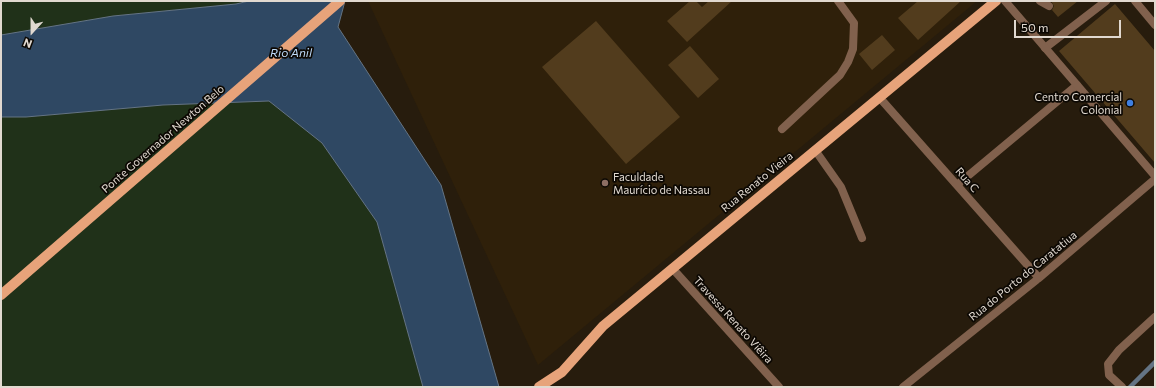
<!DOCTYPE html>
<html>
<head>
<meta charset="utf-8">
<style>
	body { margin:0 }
	#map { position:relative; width:1156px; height:388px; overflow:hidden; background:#271c0d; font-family:Commissioner,sans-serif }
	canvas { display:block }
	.frame { position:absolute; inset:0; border:2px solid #e1d9d0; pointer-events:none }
	.north { position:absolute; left:12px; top:12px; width:40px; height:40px; -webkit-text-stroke:3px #0c0803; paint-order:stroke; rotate:201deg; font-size:11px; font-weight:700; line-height:16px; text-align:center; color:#e1d9d0 }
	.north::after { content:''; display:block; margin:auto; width:14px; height:18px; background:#e1d9d0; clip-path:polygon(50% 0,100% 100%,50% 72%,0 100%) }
	.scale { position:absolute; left:1014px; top:20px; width:107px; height:18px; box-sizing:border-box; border:2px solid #e1d9d0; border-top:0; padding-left:5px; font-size:12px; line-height:14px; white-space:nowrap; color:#e1d9d0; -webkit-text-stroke:3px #0c0803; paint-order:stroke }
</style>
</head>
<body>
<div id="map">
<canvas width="1156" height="388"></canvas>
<div class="frame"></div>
<div class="north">N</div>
<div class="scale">50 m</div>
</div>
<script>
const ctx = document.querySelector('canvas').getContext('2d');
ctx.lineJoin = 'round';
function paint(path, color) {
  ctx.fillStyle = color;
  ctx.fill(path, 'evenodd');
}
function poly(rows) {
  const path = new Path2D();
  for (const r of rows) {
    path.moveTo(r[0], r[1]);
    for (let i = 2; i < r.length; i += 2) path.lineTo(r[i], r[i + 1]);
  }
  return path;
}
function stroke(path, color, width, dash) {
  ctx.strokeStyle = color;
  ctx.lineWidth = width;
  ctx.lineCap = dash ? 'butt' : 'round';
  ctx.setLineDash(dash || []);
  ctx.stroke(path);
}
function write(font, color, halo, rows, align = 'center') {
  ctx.font = font + ' Commissioner,sans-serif';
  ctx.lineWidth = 3.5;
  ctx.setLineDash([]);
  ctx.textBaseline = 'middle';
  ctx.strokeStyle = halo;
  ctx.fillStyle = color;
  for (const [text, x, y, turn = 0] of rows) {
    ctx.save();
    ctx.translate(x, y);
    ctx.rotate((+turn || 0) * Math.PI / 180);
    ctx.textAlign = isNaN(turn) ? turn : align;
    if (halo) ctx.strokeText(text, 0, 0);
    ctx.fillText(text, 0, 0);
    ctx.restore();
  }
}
paint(poly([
	[368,1,977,1,538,365]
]), '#2f200a');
paint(poly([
	[1,1,249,1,236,4,113,16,1,35],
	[269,101,322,143,377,222,423,387,1,387,1,117,26,117,163,105]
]), '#203119');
const water = poly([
	[249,1,345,1,338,27,441,185,499,387,423,387,377,222,322,143,269,101,163,105,26,117,1,117,1,35,113,16,236,4,249,1]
]);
paint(water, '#2f4863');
stroke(water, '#647484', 1);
stroke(poly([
	[1130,387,1155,362]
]), '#647484', 4.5);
paint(poly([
	[690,1,696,1,702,7,709,1,732,1,687,42,667,21],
	[918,1,961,1,918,40,898,18],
	[1051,1,1078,1,1058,17,1052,10,1054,6],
	[1115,4,1155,51,1155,163,1059,51],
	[596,21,680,117,626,164,542,67],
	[882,35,895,50,872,70,859,54],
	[690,46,719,79,698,98,668,65]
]), '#523c1d');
stroke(poly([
	[1040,1,1049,6],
	[1135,1,1155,25],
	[1045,48,1106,1],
	[782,129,840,75,848,62,853,49,854,23,838,1],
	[815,150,841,187,862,238],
	[1122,387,1109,375,1108,364,1119,350,1155,317]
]), '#81614d', 8);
stroke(poly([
	[879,97,1039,278],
	[957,185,1077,85],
	[672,268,779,387],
	[903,387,1039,278,1155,179]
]), '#81614d', 8);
stroke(poly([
	[1005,1,1155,176]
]), '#81614d', 8);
stroke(poly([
	[1,295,340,1],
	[539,387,562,372,603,326,996,1]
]), '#e7a37a', 10);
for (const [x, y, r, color] of [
	[1130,103,4,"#3f7fe0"],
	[605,183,4,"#8d6e63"]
]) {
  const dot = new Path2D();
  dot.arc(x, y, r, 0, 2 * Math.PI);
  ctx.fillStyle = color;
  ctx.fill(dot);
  stroke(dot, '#0c0803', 1.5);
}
write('11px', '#e1d9d0', '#0c0803', [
	["Centro Comercial",1122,97],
	["Colonial",1122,110],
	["Faculdade",613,177,"left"],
	["Maurício de Nassau",613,190,"left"]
], 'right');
write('11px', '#e1d9d0', '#0c0803', [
	["Ponte Governador Newton Belo",163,139,-41],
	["Rua C",967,180,49],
	["Rua Renato Vieira",757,182,-39],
	["Rua do Porto do Caratatiua",1023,276,-39],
	["Travessa Renato Viêira",733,320,48]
]);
write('italic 12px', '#bedaf8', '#0c0803', [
	["Rio Anil",291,53]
]);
</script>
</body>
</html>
